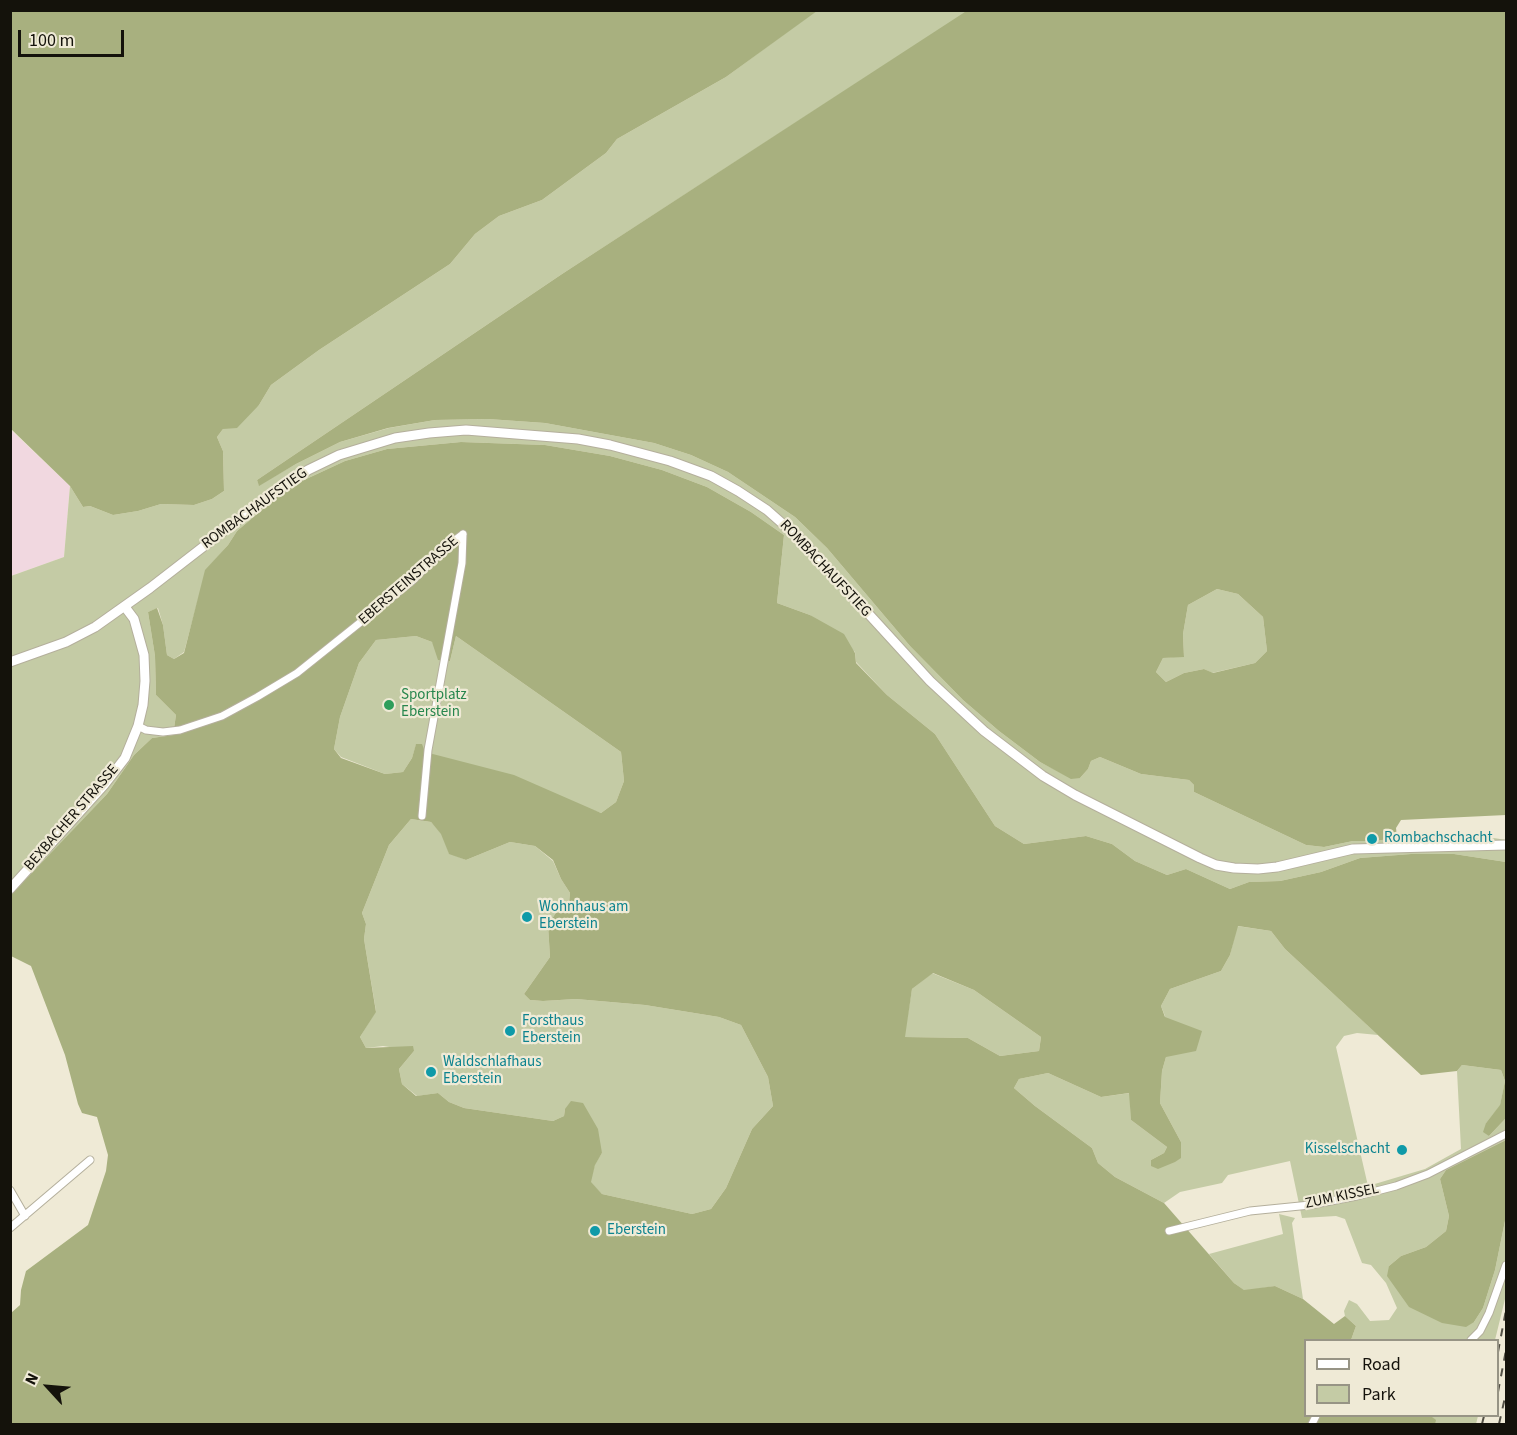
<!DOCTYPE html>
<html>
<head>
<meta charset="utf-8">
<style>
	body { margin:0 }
	#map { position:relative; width:1517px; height:1435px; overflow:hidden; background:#efead6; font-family:"Source Sans 3",sans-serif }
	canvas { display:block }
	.frame { position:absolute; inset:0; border:12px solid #14120b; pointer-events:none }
	.legend { position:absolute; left:1304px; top:1339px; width:195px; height:78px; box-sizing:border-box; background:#efead6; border:2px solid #979485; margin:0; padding:8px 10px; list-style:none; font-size:18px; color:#14120b }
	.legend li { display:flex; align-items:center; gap:12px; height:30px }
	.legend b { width:30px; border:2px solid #979485 }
	.north { position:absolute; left:18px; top:1357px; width:60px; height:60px; -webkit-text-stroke:4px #efead6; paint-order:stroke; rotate:296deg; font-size:16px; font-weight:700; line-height:24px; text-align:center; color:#14120b }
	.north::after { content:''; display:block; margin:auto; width:21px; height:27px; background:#14120b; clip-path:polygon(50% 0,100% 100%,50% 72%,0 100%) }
	.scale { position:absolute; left:18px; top:30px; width:106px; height:27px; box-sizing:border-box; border:3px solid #14120b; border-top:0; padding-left:8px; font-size:18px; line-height:21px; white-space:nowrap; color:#14120b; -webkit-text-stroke:4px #efead6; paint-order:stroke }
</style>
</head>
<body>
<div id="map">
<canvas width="1517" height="1435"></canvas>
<div class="frame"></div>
<ul class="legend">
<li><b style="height:8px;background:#fff"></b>Road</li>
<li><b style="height:16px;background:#c4cba5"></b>Park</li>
</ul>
<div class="north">N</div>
<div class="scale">100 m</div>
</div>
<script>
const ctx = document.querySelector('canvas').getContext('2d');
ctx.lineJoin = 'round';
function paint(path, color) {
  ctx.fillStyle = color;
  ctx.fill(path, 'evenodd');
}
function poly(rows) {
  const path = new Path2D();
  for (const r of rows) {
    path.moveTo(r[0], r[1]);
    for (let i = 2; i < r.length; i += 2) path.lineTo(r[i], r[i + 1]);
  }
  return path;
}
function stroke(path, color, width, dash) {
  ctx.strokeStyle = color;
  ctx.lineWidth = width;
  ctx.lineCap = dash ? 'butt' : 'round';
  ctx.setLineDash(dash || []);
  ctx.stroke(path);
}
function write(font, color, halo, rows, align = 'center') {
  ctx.font = font + ' "Source Sans 3",sans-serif';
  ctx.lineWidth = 4.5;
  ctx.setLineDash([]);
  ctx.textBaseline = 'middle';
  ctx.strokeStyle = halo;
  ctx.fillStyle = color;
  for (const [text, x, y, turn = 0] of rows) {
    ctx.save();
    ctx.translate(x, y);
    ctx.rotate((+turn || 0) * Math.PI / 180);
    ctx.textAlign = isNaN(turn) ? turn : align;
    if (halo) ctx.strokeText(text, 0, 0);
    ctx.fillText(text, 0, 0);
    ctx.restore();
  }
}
paint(poly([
	[10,429,70,486,64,557,11,576]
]), '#f1d8e0');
paint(poly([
	[817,10,968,11,562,274,257,480,259,485,296,464,340,442,389,428,435,420,488,419,545,423,654,443,691,455,728,472,795,517,827,548,910,646,963,700,999,731,1040,762,1071,778,1080,778,1088,769,1091,761,1100,757,1141,774,1189,780,1194,785,1194,792,1306,845,1324,847,1353,841,1377,841,1397,837,1494,838,1506,840,1506,862,1454,854,1411,854,1360,858,1321,872,1280,881,1249,882,1230,889,1186,869,1167,875,1135,861,1112,844,1086,836,1024,844,995,826,935,734,887,695,856,662,855,652,810,615,777,603,784,535,751,512,707,487,662,470,610,456,545,445,461,442,387,449,345,461,289,487,237,531,228,545,206,570,184,652,174,659,167,655,163,625,158,608,148,612,155,656,156,695,176,715,173,735,152,738,134,755,107,794,11,896,11,576,64,557,70,486,83,507,90,506,113,515,138,511,161,504,194,505,212,499,224,491,223,451,217,437,223,429,259,405,271,385,319,350,450,264,475,234,499,216,542,200,606,153,617,139,726,77],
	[1217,589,1238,594,1263,617,1267,651,1255,663,1212,673,1204,669,1184,673,1166,682,1156,672,1163,658,1184,656,1183,634,1188,605],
	[416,636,432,642,450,661,456,636,621,752,624,781,616,802,601,813,425,752,416,745,412,758,403,772,385,774,341,757,334,749,340,717,359,663,376,640],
	[411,819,431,822,442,834,449,853,466,860,510,842,535,846,553,861,561,879,570,893,569,903,559,908,548,925,550,957,524,994,530,1000,543,1001,576,999,645,1005,719,1017,741,1025,768,1077,773,1106,752,1129,726,1188,711,1209,692,1214,602,1194,590,1182,595,1164,602,1153,565,1109,564,1116,553,1121,464,1108,449,1102,438,1093,417,1096,402,1084,399,1069,414,1051,383,1046,366,1048,360,1037,376,1011,364,939,366,924,362,913,389,845],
	[1237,926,1271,931,1285,949,1378,1035,1357,1033,1344,1036,1336,1047,1368,1186,1425,1169,1461,1149,1457,1071,1462,1065,1501,1070,1505,1081,1500,1106,1486,1123,1489,1136,1506,1118,1506,1140,1446,1170,1440,1179,1449,1216,1446,1231,1426,1247,1401,1256,1389,1266,1474,1322,1483,1308,1495,1270,1506,1216,1506,1295,1495,1340,1351,1340,1356,1326,1345,1316,1344,1311,1349,1300,1357,1304,1370,1321,1389,1320,1397,1308,1386,1283,1371,1265,1362,1263,1345,1219,1336,1216,1302,1218,1290,1161,1228,1175,1222,1183,1180,1192,1164,1203,1115,1177,1098,1163,1092,1148,1035,1106,1014,1088,1019,1079,1048,1073,1101,1097,1130,1093,1131,1120,1167,1147,1164,1153,1151,1160,1151,1166,1181,1142,1160,1103,1162,1071,1166,1057,1165,1016,1161,1006,1170,989,1221,971,1230,955],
	[932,973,974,990,1041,1037,1039,1051,1000,1056,968,1038,904,1037,912,989],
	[1279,1214,1295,1218,1292,1223,1303,1299,1275,1286,1245,1291,1234,1283,1209,1254,1283,1234],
	[1431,1416,1478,1416,1476,1424,1435,1424,1435,1420]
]), '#c4cba5');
paint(poly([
	[968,10,1506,11,1506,815,1401,820,1396,828,1397,837,1377,841,1353,841,1324,847,1306,845,1194,792,1194,785,1189,780,1141,774,1100,757,1091,761,1088,769,1080,778,1071,779,1040,762,999,731,963,700,910,646,827,548,795,517,728,472,691,455,654,443,545,423,488,419,435,420,388,428,340,442,296,464,259,486,257,480,562,274],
	[1217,589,1238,594,1263,617,1267,651,1255,663,1213,673,1204,669,1184,673,1166,682,1156,672,1163,658,1184,657,1183,634,1188,605],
	[10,11,11,10,817,11,726,77,617,139,606,153,542,200,499,216,475,234,450,264,319,350,271,385,259,405,237,428,223,429,217,437,223,451,224,491,212,499,194,505,161,504,138,511,113,515,90,506,83,507,70,486,11,429],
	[461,442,545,445,610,456,662,470,707,487,751,512,784,535,777,603,810,615,844,634,855,653,856,663,887,695,935,734,995,826,1024,844,1086,836,1112,844,1135,861,1167,875,1186,869,1230,889,1249,882,1280,881,1321,872,1360,858,1411,854,1454,854,1506,862,1506,1118,1489,1136,1483,1132,1486,1123,1500,1105,1505,1081,1501,1070,1462,1065,1457,1071,1421,1075,1285,949,1271,931,1238,926,1230,955,1221,971,1170,989,1161,1006,1165,1017,1202,1031,1196,1051,1166,1057,1162,1071,1160,1103,1181,1142,1181,1158,1175,1162,1158,1169,1151,1166,1151,1160,1164,1153,1167,1147,1131,1120,1129,1093,1101,1097,1048,1073,1019,1079,1014,1088,1035,1106,1092,1148,1098,1163,1115,1177,1164,1203,1234,1283,1244,1290,1275,1286,1303,1299,1334,1324,1345,1316,1356,1326,1351,1340,1306,1340,1306,1416,1431,1416,1436,1420,1435,1424,11,1424,11,1313,20,1305,21,1290,26,1271,88,1225,106,1171,108,1155,97,1117,82,1113,78,1104,65,1055,31,966,11,956,10,896,107,794,134,755,152,738,173,735,176,715,156,695,155,656,148,612,157,608,163,625,167,655,174,659,184,653,205,570,228,545,237,531,289,487,345,461,387,449],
	[416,636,432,642,438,660,450,661,456,636,621,752,624,781,616,802,601,813,514,775,425,752,422,744,416,744,412,758,403,772,385,774,341,758,334,749,340,717,359,663,376,640],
	[411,819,431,822,441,834,449,854,466,860,510,842,535,846,553,860,561,879,570,893,569,903,559,908,548,925,550,957,524,994,530,1000,543,1001,576,999,645,1005,719,1017,741,1025,768,1077,773,1106,752,1129,726,1188,711,1209,692,1214,602,1194,591,1182,595,1165,602,1153,598,1129,583,1103,571,1101,565,1109,564,1116,553,1121,464,1108,449,1102,438,1093,416,1096,402,1084,399,1069,414,1051,413,1046,366,1048,360,1037,376,1012,364,939,366,924,362,913,389,845],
	[933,973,974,990,1041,1037,1039,1051,1000,1056,968,1038,905,1037,912,989],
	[1506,1140,1506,1216,1495,1270,1483,1308,1474,1322,1466,1327,1442,1323,1409,1307,1387,1276,1389,1266,1401,1256,1426,1247,1446,1231,1449,1216,1440,1179,1446,1170]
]), '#a8b07f');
const street = poly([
	[138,726,146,730,163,732,180,730,222,716,257,697,297,673,412,581,447,546,463,534],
	[422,816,428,750,462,563,463,534],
	[10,1190,25,1216],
	[10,1228,90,1160],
	[1169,1231,1250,1211,1310,1205,1357,1196,1396,1186,1428,1174,1506,1134],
	[1471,1340,1480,1331,1489,1313,1506,1265],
	[1312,1424,1316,1416]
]);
const secondary = poly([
	[10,662,66,642,95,627,150,588,265,499,308,470,339,455,395,438,429,433,466,430,578,439,610,445,670,461,711,476,738,491,767,510,801,540,930,681,984,731,1043,776,1075,795,1200,858,1216,865,1234,868,1258,869,1277,867,1353,849,1506,845],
	[10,889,104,785,125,758,138,726,143,705,145,681,144,655,134,619,125,607]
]);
stroke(street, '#b4af9c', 9);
stroke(secondary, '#b4af9c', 11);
stroke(street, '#fff', 7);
stroke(secondary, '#fff', 9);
stroke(poly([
	[1498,1352,1506,1310],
	[1498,1392,1506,1350],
	[1482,1424,1484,1416],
	[1499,1424,1506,1393]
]), '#535045', 2, [8, 8]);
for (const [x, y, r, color] of [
	[389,705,6,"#2e9e5b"],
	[1372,839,6,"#0f9aa8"],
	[527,917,6,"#0f9aa8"],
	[510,1031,6,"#0f9aa8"],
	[431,1072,6,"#0f9aa8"],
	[1402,1150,6,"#0f9aa8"],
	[595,1231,6,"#0f9aa8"]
]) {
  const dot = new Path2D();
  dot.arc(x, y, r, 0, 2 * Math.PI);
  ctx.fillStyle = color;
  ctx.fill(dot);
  stroke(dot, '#efead6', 2);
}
write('15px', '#14120b', '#efead6', [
	["ROMBACHAUFSTIEG",255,509,-36],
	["ROMBACHAUFSTIEG",825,569,47],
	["EBERSTEINSTRASSE",409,581,-41],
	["BEXBACHER STRASSE",72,818,-49],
	["ZUM KISSEL",1342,1197,-12]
]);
write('15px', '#27864d', '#efead6', [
	["Sportplatz",401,696],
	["Eberstein",401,713]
], 'left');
write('15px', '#0d838f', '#efead6', [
	["Rombachschacht",1384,839],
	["Wohnhaus am",539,908],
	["Eberstein",539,925],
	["Forsthaus",522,1022],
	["Eberstein",522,1039],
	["Waldschlafhaus",443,1063],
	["Eberstein",443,1080],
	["Kisselschacht",1390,1150,"right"],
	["Eberstein",607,1231]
], 'left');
</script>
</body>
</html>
